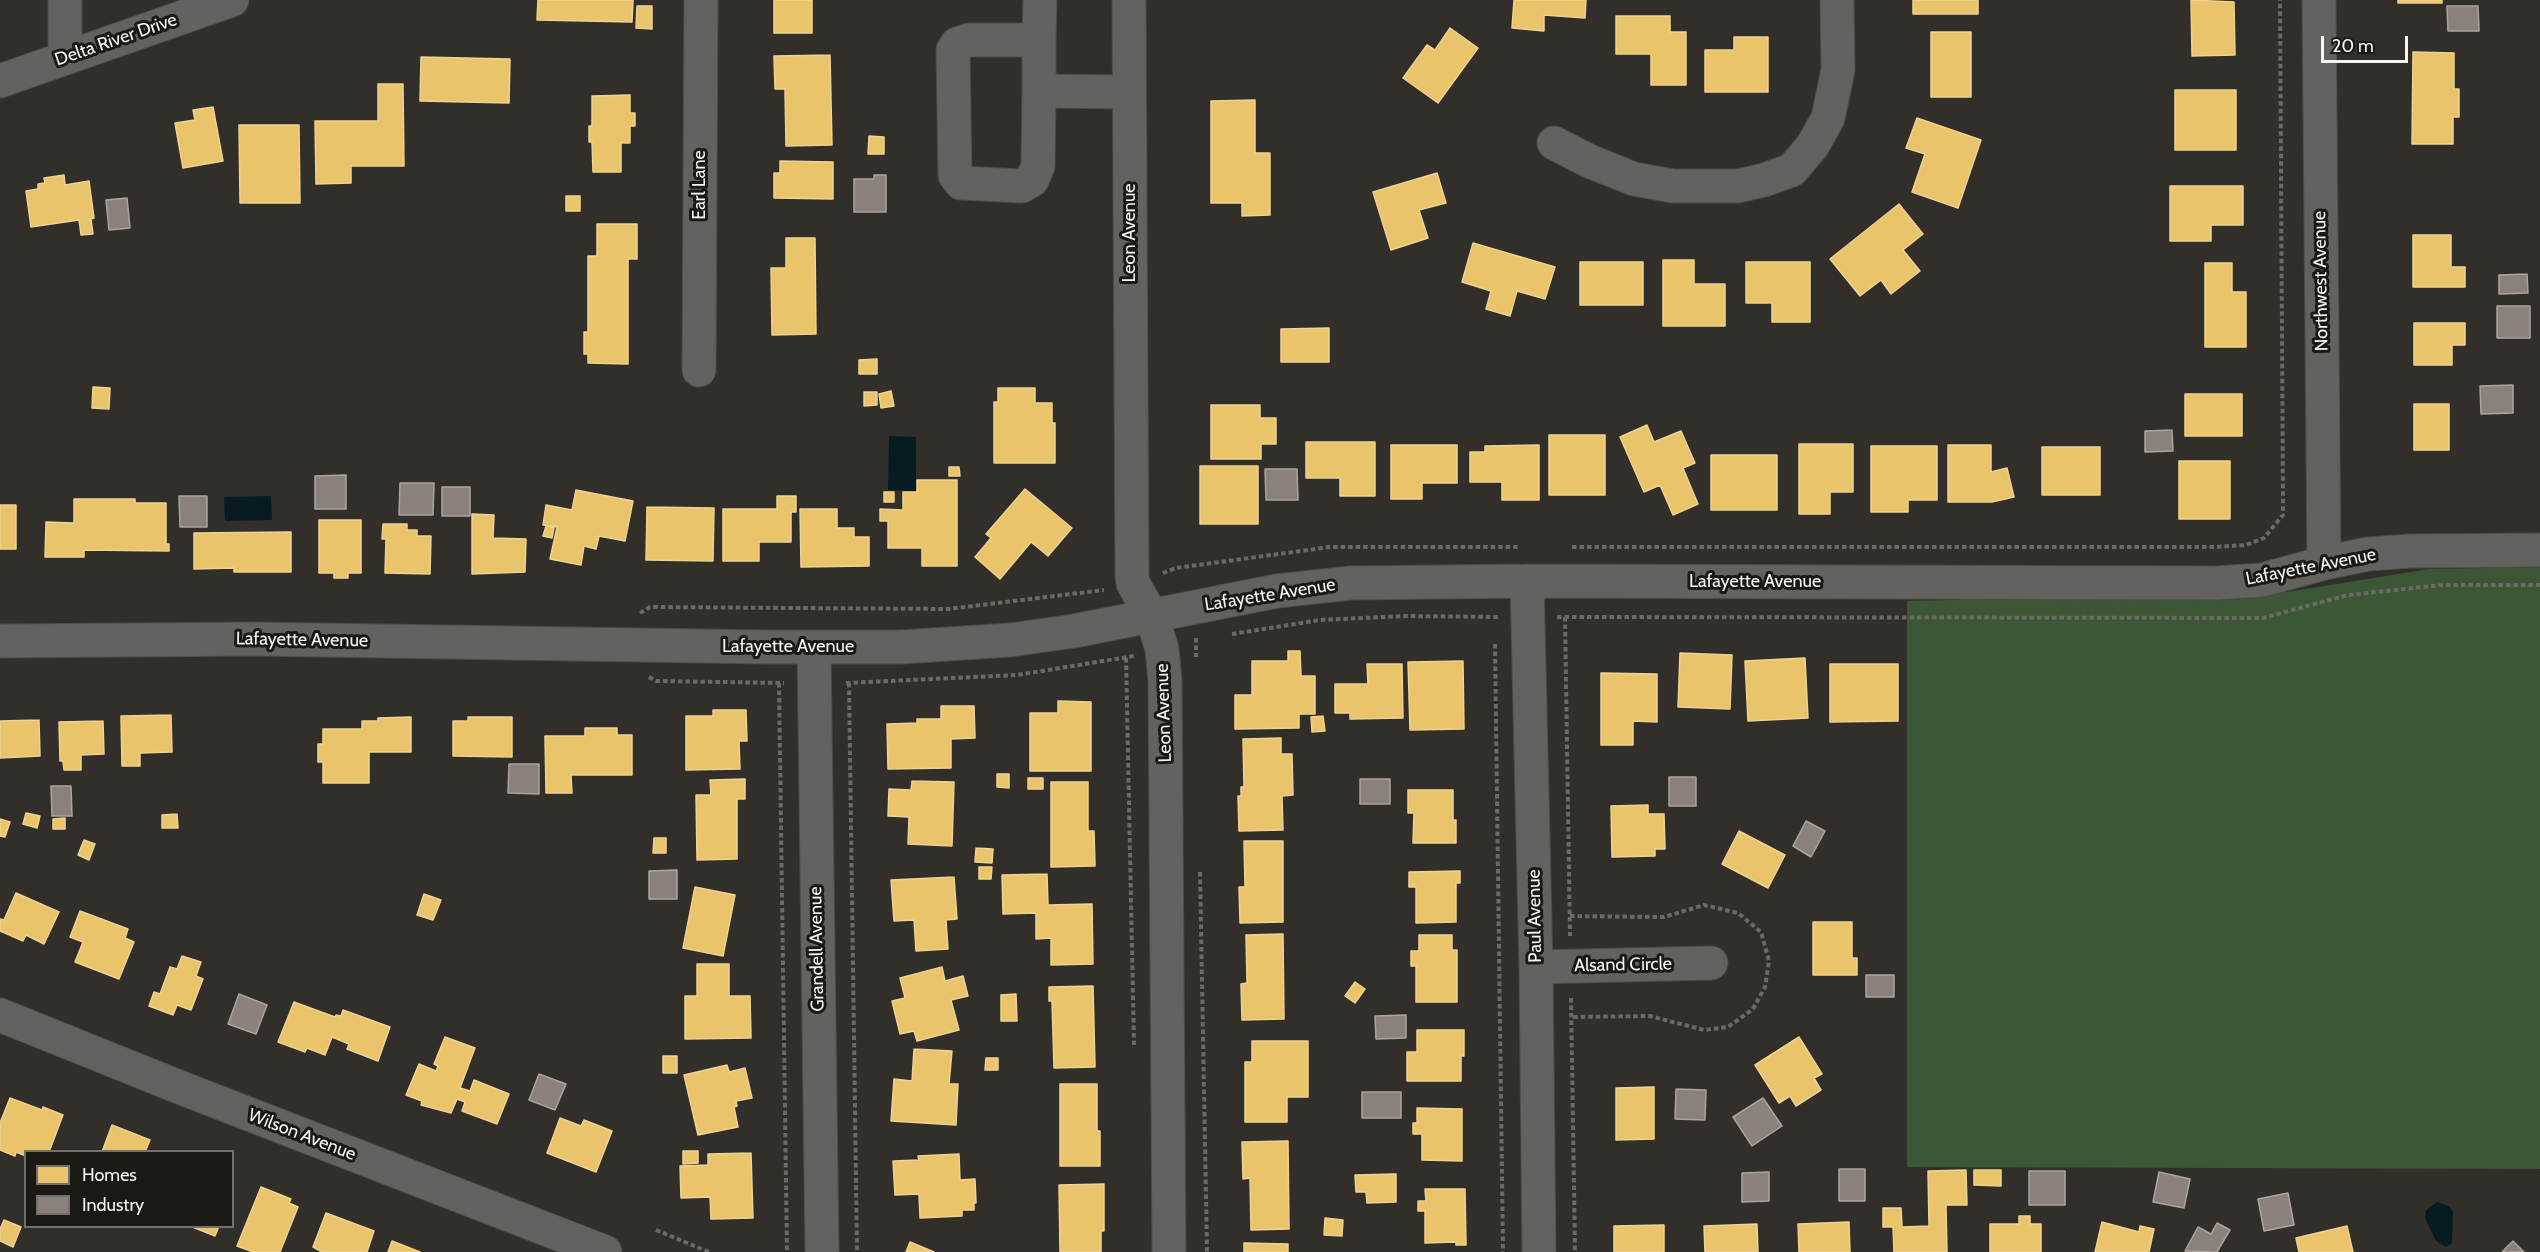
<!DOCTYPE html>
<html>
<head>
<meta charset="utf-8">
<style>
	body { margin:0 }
	#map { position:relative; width:2540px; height:1252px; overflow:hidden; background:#322f2a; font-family:Cabin,sans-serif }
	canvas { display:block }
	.legend { position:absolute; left:24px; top:1150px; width:210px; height:78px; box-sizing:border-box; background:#1b1914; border:2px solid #73716b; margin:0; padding:8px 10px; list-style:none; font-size:18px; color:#f8f4ee }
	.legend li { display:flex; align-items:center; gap:12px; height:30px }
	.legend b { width:30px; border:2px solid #73716b }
	.scale { position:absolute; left:2321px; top:36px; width:87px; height:27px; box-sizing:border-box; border:3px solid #f8f4ee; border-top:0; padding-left:8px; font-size:18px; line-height:21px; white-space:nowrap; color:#f8f4ee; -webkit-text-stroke:4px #1b1914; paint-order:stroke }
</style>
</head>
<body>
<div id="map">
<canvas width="2540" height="1252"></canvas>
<ul class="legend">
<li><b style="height:16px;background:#e9c46a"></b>Homes</li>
<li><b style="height:16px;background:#8a817c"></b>Industry</li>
</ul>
<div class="scale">20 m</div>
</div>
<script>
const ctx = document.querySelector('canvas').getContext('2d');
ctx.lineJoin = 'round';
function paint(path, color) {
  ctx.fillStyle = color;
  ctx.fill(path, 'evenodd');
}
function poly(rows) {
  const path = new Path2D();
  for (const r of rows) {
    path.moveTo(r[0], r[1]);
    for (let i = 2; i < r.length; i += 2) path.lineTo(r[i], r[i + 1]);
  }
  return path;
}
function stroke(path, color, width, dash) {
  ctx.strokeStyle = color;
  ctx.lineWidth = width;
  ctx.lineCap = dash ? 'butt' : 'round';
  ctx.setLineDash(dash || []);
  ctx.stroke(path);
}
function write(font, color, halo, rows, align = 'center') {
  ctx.font = font + ' Cabin,sans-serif';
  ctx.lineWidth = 6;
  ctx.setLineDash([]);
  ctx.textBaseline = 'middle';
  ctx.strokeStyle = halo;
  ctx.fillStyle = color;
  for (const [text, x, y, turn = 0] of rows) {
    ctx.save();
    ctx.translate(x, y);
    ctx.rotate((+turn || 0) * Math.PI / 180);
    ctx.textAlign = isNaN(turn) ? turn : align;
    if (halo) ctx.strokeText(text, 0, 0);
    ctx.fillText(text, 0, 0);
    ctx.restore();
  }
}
paint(poly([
	[2540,567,2540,1169,1907,1167,1907,601,2287,592,2429,569]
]), '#3b5735');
paint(poly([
	[889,436,916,437,916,491,888,490],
	[271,496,272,520,225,521,224,497],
	[2437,1202,2449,1206,2453,1212,2452,1243,2446,1247,2436,1241,2425,1218,2426,1210]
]), '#061c21');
const homes = poly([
	[538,0,633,0,632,22,537,20,538,0],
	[774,0,812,0,812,33,774,33,774,0],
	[1514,0,1586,0,1585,18,1544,15,1544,31,1512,28,1514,0],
	[1913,0,1978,0,1978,14,1913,14,1913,0],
	[2191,0,2234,2,2235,55,2192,56,2191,0],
	[2398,0,2442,0,2442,3,2398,3,2398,0],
	[637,6,652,6,652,29,636,28,637,6],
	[1616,16,1670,16,1670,32,1686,32,1686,85,1651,85,1651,54,1616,54,1616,16],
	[1450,28,1478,48,1438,103,1403,78,1427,45,1435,50,1450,28],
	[1931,32,1971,32,1971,97,1931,97,1931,32],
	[1734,37,1768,37,1768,92,1705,92,1705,50,1734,50,1734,37],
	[2413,52,2454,53,2454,89,2459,89,2459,117,2453,117,2453,144,2412,144,2413,52],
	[830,55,832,145,786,146,785,89,775,89,774,56,830,55],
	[421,57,510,59,509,103,420,101,421,57],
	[378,84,403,84,404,166,351,166,351,183,316,184,315,121,378,121,378,84],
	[2175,90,2236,90,2236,150,2175,150,2175,90],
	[630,95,630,113,635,113,635,126,630,126,630,143,621,143,621,172,593,172,592,142,589,142,589,126,592,126,592,96,630,95],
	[1255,100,1255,153,1270,153,1270,215,1242,216,1242,203,1211,203,1211,101,1255,100],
	[213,107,223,161,183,168,175,123,195,120,193,110,213,107],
	[1917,118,1981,140,1958,208,1912,192,1925,154,1906,148,1917,118],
	[239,125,299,125,300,203,240,203,239,125],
	[869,136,884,137,884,154,868,154,869,136],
	[780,161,833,162,833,199,774,198,774,173,780,173,780,161],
	[1437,173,1446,203,1419,210,1428,238,1391,250,1373,192,1437,173],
	[64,175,65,185,89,181,94,218,91,219,93,234,81,235,79,220,31,227,26,191,38,189,38,184,45,183,44,178,64,175],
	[2170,186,2243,186,2243,225,2211,225,2211,241,2170,241,2170,186],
	[566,196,580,196,580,211,566,211,566,196],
	[1899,204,1923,234,1903,250,1920,271,1891,294,1881,280,1860,296,1830,259,1899,204],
	[597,224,637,224,637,259,628,259,628,364,588,363,588,354,584,354,584,332,588,332,588,256,597,256,597,224],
	[2413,235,2451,235,2451,267,2465,267,2465,287,2413,287,2413,235],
	[786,238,815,238,816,334,772,335,771,268,786,268,786,238],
	[1473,243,1555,267,1545,299,1517,291,1510,316,1486,309,1491,291,1462,282,1473,243],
	[1663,260,1694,260,1694,284,1725,284,1725,326,1663,326,1663,260],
	[1580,262,1643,262,1643,305,1580,305,1580,262],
	[1746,262,1810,262,1810,322,1772,322,1772,303,1746,303,1746,262],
	[2205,263,2232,263,2232,292,2246,292,2246,347,2205,347,2205,263],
	[2414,323,2465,323,2465,345,2452,345,2452,365,2414,365,2414,323],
	[1329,328,1329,362,1281,362,1281,329,1329,328],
	[877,359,877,374,859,374,859,360,877,359],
	[93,387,110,388,109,409,92,408,93,387],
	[998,388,1035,388,1035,403,1052,403,1052,423,1055,423,1055,463,994,463,994,402,998,402,998,388],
	[891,391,894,406,881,408,879,394,891,391],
	[864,392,877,392,877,405,864,406,864,392],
	[2185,394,2242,394,2242,436,2185,436,2185,394],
	[2414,404,2449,404,2449,450,2414,450,2414,404],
	[1211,405,1260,405,1260,418,1276,418,1276,444,1261,444,1261,459,1211,459,1211,405],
	[1647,425,1654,442,1681,431,1695,463,1683,468,1698,504,1673,515,1660,485,1644,492,1620,437,1647,425],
	[1549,435,1605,435,1605,495,1549,495,1549,435],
	[1306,442,1375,442,1375,496,1340,496,1340,478,1306,478,1306,442],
	[1799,444,1853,444,1853,492,1830,492,1830,514,1799,514,1799,444],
	[1391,445,1457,445,1457,483,1422,483,1422,499,1391,499,1391,445],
	[1539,445,1539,500,1502,500,1502,482,1470,482,1470,452,1485,452,1485,446,1539,445],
	[1948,445,1991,445,1991,472,2007,468,2014,497,1992,502,1948,502,1948,445],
	[1871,446,1937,446,1937,500,1908,500,1908,512,1871,512,1871,446],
	[2042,447,2100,447,2100,495,2042,495,2042,447],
	[1711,455,1777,455,1777,510,1711,510,1711,455],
	[2179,461,2230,461,2230,519,2179,519,2179,461],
	[1200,466,1258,466,1258,524,1200,524,1200,466],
	[949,467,959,467,960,476,949,476,949,467],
	[917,480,957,480,957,566,922,566,922,548,888,548,888,521,880,521,880,509,903,510,903,492,917,492,917,480],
	[1025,489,1072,528,1048,556,1031,542,1000,579,975,557,991,538,986,534,1025,489],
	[576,490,633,501,625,541,599,536,596,549,584,546,581,565,550,559,557,527,543,525,546,505,572,510,576,490],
	[884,492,894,492,894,502,884,502,884,492],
	[777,496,796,496,796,512,791,512,791,542,759,542,759,561,723,561,723,509,777,509,777,496],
	[74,499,135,499,135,503,166,503,166,544,169,544,169,551,84,550,84,557,45,557,46,522,74,523,74,499],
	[0,505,16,505,16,549,0,549,0,505],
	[647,507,714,508,713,561,646,560,647,507],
	[800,509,837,509,837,528,854,528,854,537,869,537,869,566,801,567,800,509],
	[472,514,494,515,493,538,526,539,525,572,472,574,472,514],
	[319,520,361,520,361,573,348,573,348,578,334,578,334,573,319,573,319,520],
	[383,524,407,524,407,530,417,530,417,536,431,536,430,574,385,573,386,539,382,539,383,524],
	[546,526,554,528,552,538,543,536,546,526],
	[291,532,291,572,234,572,234,568,194,569,194,533,291,532],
	[1288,651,1300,651,1301,676,1315,676,1315,714,1299,714,1299,728,1235,729,1235,695,1252,695,1252,661,1288,661,1288,651],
	[1680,653,1732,655,1730,709,1678,707,1680,653],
	[1805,658,1808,718,1748,721,1745,661,1805,658],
	[1463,661,1464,729,1410,730,1408,662,1463,661],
	[1367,664,1402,664,1403,718,1350,719,1350,713,1335,713,1335,684,1368,684,1367,664],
	[1830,664,1898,664,1898,721,1830,722,1830,664],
	[1601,673,1657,674,1657,722,1633,721,1633,745,1601,745,1601,673],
	[1058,701,1091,702,1091,771,1030,771,1030,713,1058,713,1058,701],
	[941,706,974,706,975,738,951,739,951,768,888,769,887,724,917,723,917,719,941,719,941,706],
	[713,710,746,710,747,741,739,741,740,769,686,770,686,716,713,716,713,710],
	[171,715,172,752,140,753,140,766,122,766,121,716,171,715],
	[1323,716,1325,731,1312,732,1311,717,1323,716],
	[411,717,411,752,369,752,369,783,323,783,323,762,318,762,318,744,323,744,323,729,362,729,362,721,378,721,378,718,411,717],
	[468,717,512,717,512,757,453,756,453,721,468,721,468,717],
	[39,720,40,756,0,758,0,721,39,720],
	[103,721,104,754,81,755,81,770,64,770,63,761,60,761,59,722,103,721],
	[585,728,617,728,617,735,632,735,632,775,571,775,572,793,546,793,545,736,585,736,585,728],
	[1281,738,1281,754,1292,754,1293,795,1282,796,1283,830,1239,831,1238,796,1241,796,1241,787,1244,787,1243,739,1281,738],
	[997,774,1009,774,1009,788,997,787,997,774],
	[1028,778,1043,778,1043,789,1028,789,1028,778],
	[745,779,745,799,737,799,737,859,697,860,696,795,711,795,710,780,745,779],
	[912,781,954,782,952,846,908,844,909,817,888,816,889,789,911,790,912,781],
	[1051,782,1088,782,1088,831,1094,831,1095,866,1051,867,1051,782],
	[1408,790,1453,790,1453,820,1456,820,1456,843,1413,843,1414,813,1408,813,1408,790],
	[1648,805,1648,814,1664,814,1665,849,1655,849,1655,856,1612,857,1611,806,1648,805],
	[26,813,40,816,37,828,23,824,26,813],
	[177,814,178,828,162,828,162,815,177,814],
	[65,818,65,829,53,829,53,819,65,818],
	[0,819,10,822,5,837,0,836,0,819],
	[1739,831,1785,855,1768,888,1722,864,1739,831],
	[654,838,666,838,666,853,653,853,654,838],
	[84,840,95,844,89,860,78,855,84,840],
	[1244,841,1283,841,1283,922,1240,923,1239,887,1245,887,1244,841],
	[976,848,993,849,992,863,975,862,976,848],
	[979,867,992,867,991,879,979,879,979,867],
	[1460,871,1460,883,1456,883,1456,922,1416,923,1416,887,1409,887,1409,872,1460,871],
	[1047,874,1048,905,1092,904,1093,964,1051,965,1051,938,1036,939,1036,913,1003,914,1002,875,1047,874],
	[954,877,957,919,946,920,948,949,916,951,914,920,894,921,891,880,954,877],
	[695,887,735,895,723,956,683,948,695,887],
	[16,893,59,912,44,944,26,935,23,941,0,931,0,919,4,920,16,893],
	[424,894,441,900,433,920,417,915,424,894],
	[80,911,128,929,125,938,134,942,119,979,75,962,83,942,70,937,80,911],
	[1813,922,1852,922,1852,958,1857,958,1857,975,1813,975,1813,922],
	[1283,934,1284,1019,1242,1020,1241,984,1247,983,1246,935,1283,934],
	[1419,935,1452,935,1452,950,1457,950,1457,1002,1416,1002,1416,966,1411,966,1411,951,1419,951,1419,935],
	[182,956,201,962,196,976,203,979,191,1010,177,1005,173,1015,149,1006,154,992,160,994,170,967,177,969,182,956],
	[697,964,729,964,729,996,750,996,751,1038,685,1039,685,996,697,996,697,964],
	[942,967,945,981,963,976,968,996,951,1000,959,1030,917,1041,914,1031,900,1034,892,1001,905,998,900,978,942,967],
	[1355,982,1365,989,1355,1003,1345,996,1355,982],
	[1093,986,1095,1067,1054,1068,1052,1001,1049,1001,1049,987,1093,986],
	[1016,994,1017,1021,1001,1021,1001,995,1016,994],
	[294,1002,335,1017,336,1015,341,1016,343,1010,390,1027,378,1061,347,1049,349,1044,332,1037,325,1055,307,1048,305,1052,278,1042,294,1002],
	[1417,1030,1464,1030,1464,1056,1461,1056,1461,1081,1407,1081,1407,1052,1417,1052,1417,1030],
	[445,1037,475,1048,460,1088,470,1091,474,1080,509,1094,497,1124,462,1111,465,1102,457,1099,451,1113,421,1105,422,1101,406,1095,419,1064,436,1071,438,1066,434,1064,445,1037],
	[1799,1037,1822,1074,1814,1078,1821,1090,1796,1106,1790,1096,1779,1103,1755,1065,1799,1037],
	[1252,1041,1308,1041,1308,1097,1287,1097,1287,1122,1245,1122,1245,1062,1252,1062,1252,1041],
	[914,1049,952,1051,949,1084,958,1084,956,1125,891,1121,894,1079,912,1081,914,1049],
	[663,1056,677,1056,677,1073,663,1073,663,1056],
	[986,1058,998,1058,998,1070,985,1070,986,1058],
	[727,1065,729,1072,745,1068,752,1098,736,1101,737,1106,734,1107,738,1127,698,1135,684,1075,727,1065],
	[1060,1084,1097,1084,1097,1131,1100,1131,1100,1166,1060,1166,1060,1084],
	[1654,1087,1654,1139,1616,1140,1616,1088,1654,1087],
	[10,1098,42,1110,43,1107,63,1115,49,1152,26,1152,26,1156,16,1152,15,1156,0,1150,0,1123,10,1098],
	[1417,1108,1462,1109,1462,1161,1422,1160,1422,1134,1413,1134,1413,1123,1417,1123,1417,1108],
	[560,1118,581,1126,584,1120,612,1131,596,1172,547,1153,560,1118],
	[112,1125,150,1140,145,1152,102,1152,112,1125],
	[1288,1141,1289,1229,1251,1230,1250,1178,1243,1179,1242,1142,1288,1141],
	[683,1151,698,1151,698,1163,683,1164,683,1151],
	[751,1153,753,1218,711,1219,710,1197,681,1198,680,1166,708,1165,708,1154,751,1153],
	[959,1154,960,1180,975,1179,976,1203,974,1203,974,1210,962,1210,962,1216,920,1218,919,1194,895,1195,893,1161,919,1160,918,1156,959,1154],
	[1966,1170,1967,1205,1946,1205,1947,1252,1894,1252,1893,1227,1883,1227,1883,1208,1901,1208,1902,1227,1929,1226,1928,1171,1966,1170],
	[1974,1170,2001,1170,2001,1186,1974,1185,1974,1170],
	[1396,1174,1396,1202,1367,1203,1366,1192,1356,1192,1355,1175,1396,1174],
	[1104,1184,1104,1231,1101,1231,1101,1252,1060,1252,1059,1185,1104,1184],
	[261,1187,291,1199,289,1203,298,1207,280,1252,253,1252,237,1246,261,1187],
	[1425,1189,1465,1189,1466,1245,1456,1245,1456,1242,1425,1243,1425,1211,1418,1211,1418,1201,1426,1201,1425,1189],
	[326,1213,374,1231,367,1252,322,1252,313,1247,326,1213],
	[2019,1216,2030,1216,2030,1224,2041,1224,2041,1252,1990,1252,1990,1224,2019,1224,2019,1216],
	[1325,1218,1343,1220,1342,1236,1324,1235,1325,1218],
	[4,1220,21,1227,13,1247,0,1241,0,1229,4,1220],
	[1849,1222,1850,1252,1799,1252,1798,1224,1849,1222],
	[2102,1222,2139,1232,2140,1226,2154,1229,2149,1252,2095,1252,2102,1222],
	[1757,1224,1758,1252,1705,1252,1704,1226,1757,1224],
	[1664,1225,1664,1252,1614,1252,1614,1226,1664,1225],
	[190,1226,219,1226,215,1236,190,1226],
	[2347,1226,2353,1252,2299,1252,2296,1238,2347,1226],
	[392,1241,420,1252,388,1252,392,1241],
	[910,1242,934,1252,906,1252,910,1242],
	[1244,1243,1288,1244,1288,1252,1244,1252,1244,1243]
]);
paint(homes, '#e9c46a');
stroke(homes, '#eed292', 1.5);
const industry = poly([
	[2447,6,2478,6,2479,31,2448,31,2447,6],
	[874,175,886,175,886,212,854,212,854,179,874,179,874,175],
	[127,198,130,228,109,230,106,200,127,198],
	[2527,274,2528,293,2499,294,2499,275,2527,274],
	[2497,306,2530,306,2530,338,2497,338,2497,306],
	[2513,385,2513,413,2481,414,2480,386,2513,385],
	[2172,430,2173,451,2145,452,2145,431,2172,430],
	[1265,469,1297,469,1298,500,1266,500,1265,469],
	[346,475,346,509,315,509,315,476,346,475],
	[400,483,434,483,433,515,399,515,400,483],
	[442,487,470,487,470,516,442,516,442,487],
	[179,496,207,496,207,527,180,527,179,496],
	[509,764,539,764,539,794,508,793,509,764],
	[1669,777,1696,777,1696,806,1669,806,1669,777],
	[1360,779,1390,779,1390,804,1360,804,1360,779],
	[51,786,71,786,72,816,52,816,51,786],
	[1806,821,1825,831,1811,857,1793,846,1806,821],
	[677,870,677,899,649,899,649,871,677,870],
	[1866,975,1894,975,1894,997,1866,997,1866,975],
	[239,994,267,1005,256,1034,228,1024,239,994],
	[1406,1015,1406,1038,1376,1039,1375,1016,1406,1015],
	[539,1074,566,1084,555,1110,529,1100,539,1074],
	[1676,1089,1706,1090,1705,1120,1675,1119,1676,1089],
	[1362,1092,1401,1092,1401,1118,1362,1118,1362,1092],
	[1763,1098,1782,1126,1752,1146,1733,1117,1763,1098],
	[1839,1169,1865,1169,1865,1201,1839,1201,1839,1169],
	[2029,1171,2065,1171,2065,1205,2029,1205,2029,1171],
	[1769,1172,1769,1201,1742,1202,1742,1173,1769,1172],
	[2159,1172,2190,1179,2184,1208,2153,1202,2159,1172],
	[2288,1193,2294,1225,2264,1231,2258,1199,2288,1193],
	[2217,1223,2230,1230,2217,1252,2185,1251,2198,1227,2211,1234,2217,1223],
	[2513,1241,2524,1252,2502,1252,2513,1241]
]);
paint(industry, '#8a817c');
stroke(industry, '#aba49e', 1.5);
const minor = poly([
	[1129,0,1132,575,1133,583,1152,617,1162,649,1165,681,1169,1252],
	[2319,0,2324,563],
	[1039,40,1040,0],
	[65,58,65,0],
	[0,81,232,0],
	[1039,91,1039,40,969,40,957,44,953,50,955,175,961,183,1022,186,1032,180,1038,166,1039,91,1129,92],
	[1554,143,1589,161,1634,179,1673,186,1738,186,1764,180,1792,170,1813,145,1828,118,1838,70,1837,0],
	[699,370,701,0],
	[1527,581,1536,967,1539,1252],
	[0,641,255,639,767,647,901,647,1010,640,1074,631,1277,591,1350,583,1527,581,2216,583,2262,580,2324,563,2368,554,2410,551,2540,550],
	[814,647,822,1252],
	[1536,967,1711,963],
	[0,1015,179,1087,605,1252]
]);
stroke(minor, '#4e4c48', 35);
stroke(poly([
	[1572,547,2215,547,2246,545,2264,538,2283,515,2283,498,2280,0],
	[1163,573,1176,568,1330,547,1519,547],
	[640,613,650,607,948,609,1104,590],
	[1557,617,2263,618,2348,595,2442,585,2540,585],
	[1565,617,1570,936],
	[1232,634,1320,620,1406,616,1499,617],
	[1196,638,1196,657],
	[1495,644,1503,1252],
	[1126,658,1134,1045],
	[649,677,656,681,784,683],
	[779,683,787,1252],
	[846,683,1017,675,1134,656],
	[849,683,857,1252],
	[1200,872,1207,1252],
	[1570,916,1664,917,1704,905,1738,913,1761,932,1769,961,1765,987,1753,1009,1728,1027,1704,1030,1650,1016,1571,1017],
	[1571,998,1575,1252],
	[656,1230,709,1252]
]), '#6c6a66', 4, [4.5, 3]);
stroke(minor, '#64625f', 33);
write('18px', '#f8f4ee', '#1b1914', [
	["Delta River Drive",116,40,-19],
	["Earl Lane",700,185,-90],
	["Leon Avenue",1130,233,-90],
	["Northwest Avenue",2321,281,-91],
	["Lafayette Avenue",2311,567,-11],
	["Lafayette Avenue",1755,582],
	["Lafayette Avenue",1270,595,-9],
	["Lafayette Avenue",302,640,1],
	["Lafayette Avenue",788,647],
	["Leon Avenue",1164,713,-92],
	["Paul Avenue",1535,916,-91],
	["Grandell Avenue",817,949,-91],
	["Alsand Circle",1623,965,-1],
	["Wilson Avenue",302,1135,21]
]);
</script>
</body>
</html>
